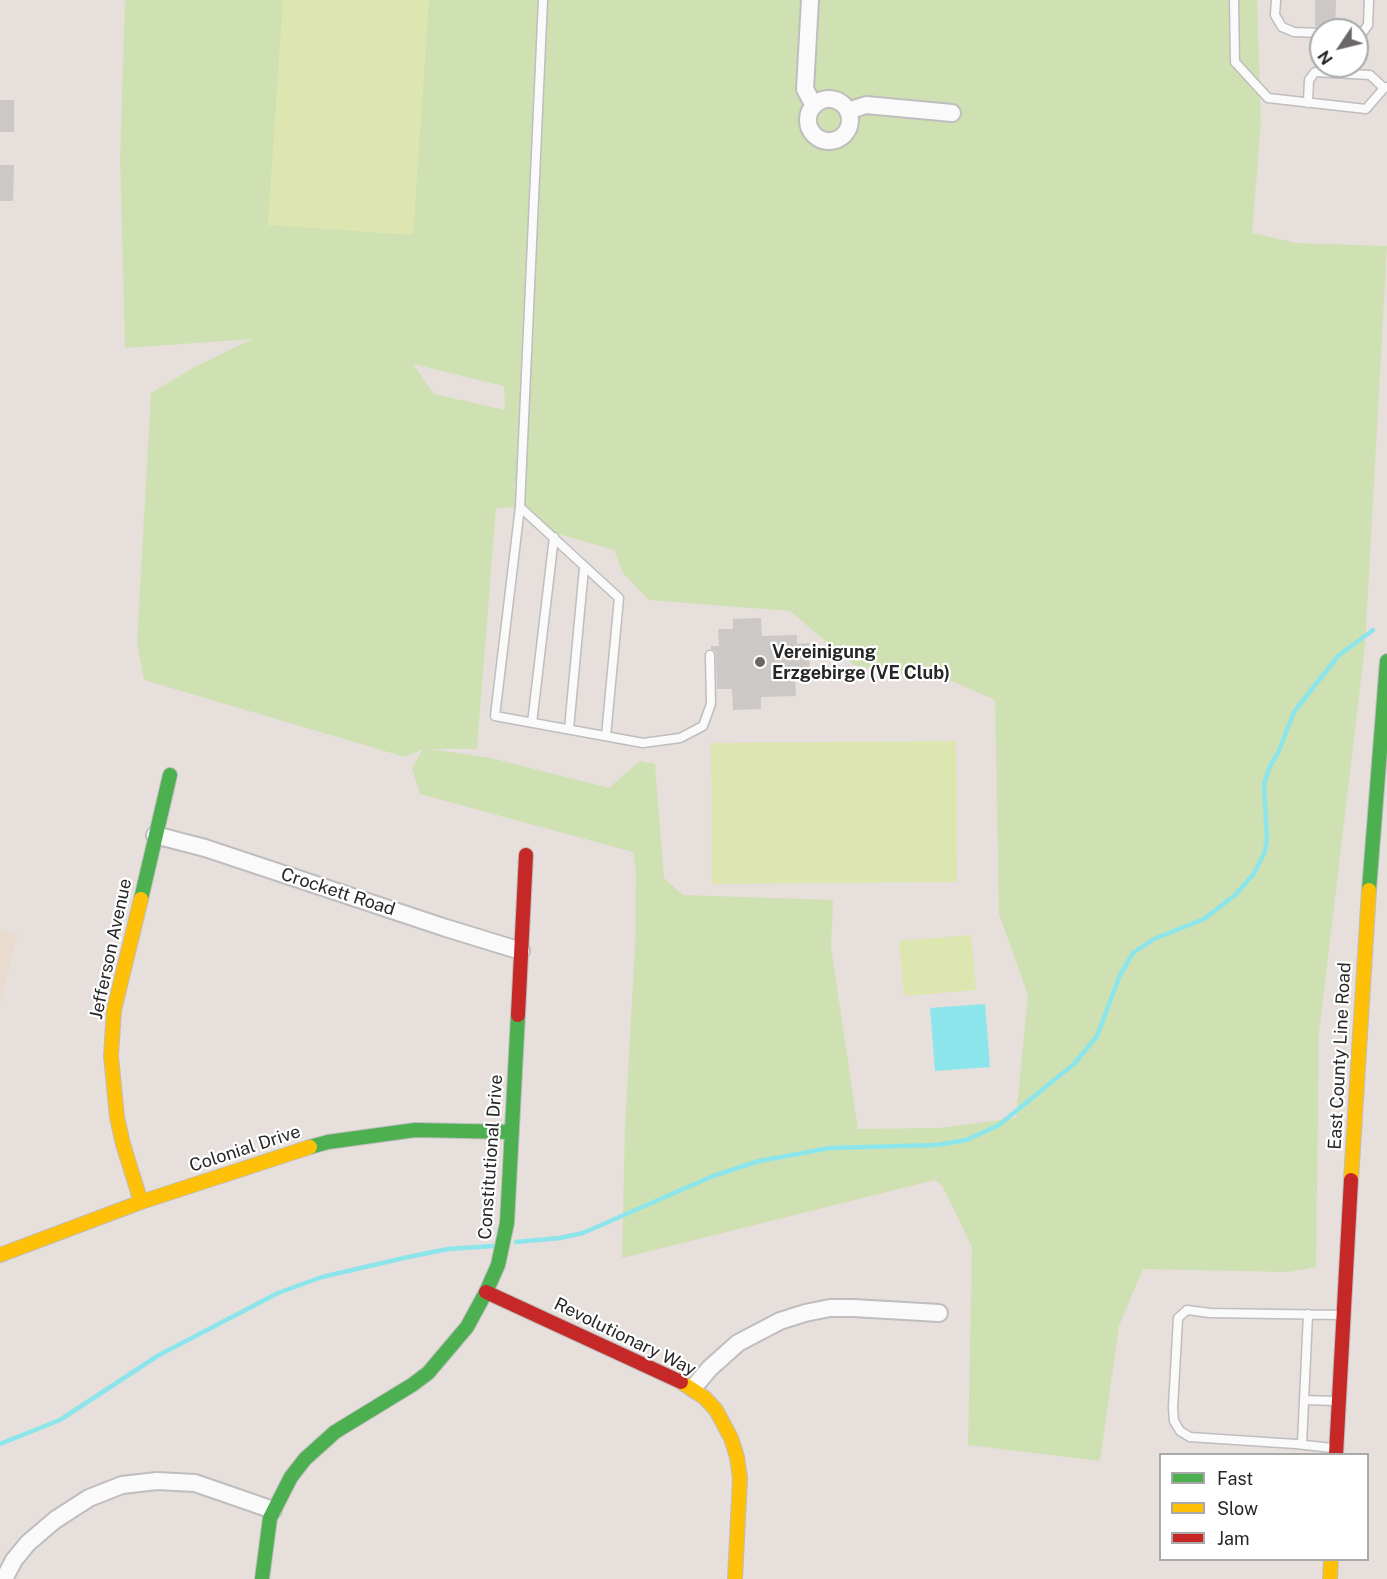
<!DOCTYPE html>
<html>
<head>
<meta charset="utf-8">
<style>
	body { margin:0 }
	#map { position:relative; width:1387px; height:1579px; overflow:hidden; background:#e6dfdb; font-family:"Public Sans",sans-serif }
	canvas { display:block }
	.legend { position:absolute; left:1159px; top:1453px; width:210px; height:108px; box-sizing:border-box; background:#fff; border:2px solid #a9a9a9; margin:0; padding:8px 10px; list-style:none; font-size:18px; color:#272727 }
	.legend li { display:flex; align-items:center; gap:12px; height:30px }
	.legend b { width:30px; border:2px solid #a9a9a9 }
	.north { position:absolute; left:1309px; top:18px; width:60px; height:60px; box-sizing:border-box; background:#fff; border:2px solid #a9a9a9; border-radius:50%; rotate:235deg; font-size:16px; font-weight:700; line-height:24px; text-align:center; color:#272727 }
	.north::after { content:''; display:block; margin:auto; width:21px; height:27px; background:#6a6766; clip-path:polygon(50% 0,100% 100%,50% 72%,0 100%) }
</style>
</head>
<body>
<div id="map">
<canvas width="1387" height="1579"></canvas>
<ul class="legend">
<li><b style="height:8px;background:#4caf50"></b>Fast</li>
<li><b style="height:8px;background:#ffc107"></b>Slow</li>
<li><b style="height:8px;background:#c62828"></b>Jam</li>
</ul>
<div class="north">N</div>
</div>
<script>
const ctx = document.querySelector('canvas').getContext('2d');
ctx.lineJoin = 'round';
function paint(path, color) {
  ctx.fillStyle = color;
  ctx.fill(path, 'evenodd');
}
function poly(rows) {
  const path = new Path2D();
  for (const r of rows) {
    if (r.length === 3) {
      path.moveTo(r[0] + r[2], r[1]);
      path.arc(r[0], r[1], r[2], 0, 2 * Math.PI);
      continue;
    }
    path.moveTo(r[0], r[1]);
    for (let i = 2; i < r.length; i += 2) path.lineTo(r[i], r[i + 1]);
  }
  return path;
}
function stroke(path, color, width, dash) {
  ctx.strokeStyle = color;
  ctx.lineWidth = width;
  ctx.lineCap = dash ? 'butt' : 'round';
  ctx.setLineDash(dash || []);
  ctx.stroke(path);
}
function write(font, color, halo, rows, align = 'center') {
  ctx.font = font + ' "Public Sans",sans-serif';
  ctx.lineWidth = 4.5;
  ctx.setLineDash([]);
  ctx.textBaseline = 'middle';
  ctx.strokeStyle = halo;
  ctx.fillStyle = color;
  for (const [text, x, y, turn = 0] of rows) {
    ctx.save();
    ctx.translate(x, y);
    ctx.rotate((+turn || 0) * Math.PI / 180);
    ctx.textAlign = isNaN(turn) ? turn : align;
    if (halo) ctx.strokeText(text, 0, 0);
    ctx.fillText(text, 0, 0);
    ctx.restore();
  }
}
paint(poly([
	[0,930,17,935,0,1006]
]), '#eadbcf');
paint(poly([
	[125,0,1257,0,1261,123,1252,233,1297,243,1387,246,1365,646,1319,1033,1316,1267,1288,1272,1143,1269,1119,1326,1100,1461,968,1445,972,1247,943,1187,935,1180,622,1258,625,1127,635,946,636,873,633,852,420,794,412,768,423,749,405,757,144,680,137,643,151,393,195,367,252,339,125,348,120,159],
	[413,364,504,386,505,410,434,394],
	[512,480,531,526,614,550,623,573,649,600,790,611,854,665,954,682,995,700,999,914,1028,995,1016,1118,939,1128,858,1129,831,947,833,900,683,895,664,878,655,764,640,761,609,788,491,758,430,749,477,749,496,508,520,507]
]), '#cfe1b2');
paint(poly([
	[283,0,429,0,413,235,268,225],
	[956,741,957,882,712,884,711,743],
	[971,935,976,990,904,996,899,941]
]), '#dde6b0');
paint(poly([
	[985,1004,990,1067,935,1071,930,1008]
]), '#8ce5ea');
stroke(poly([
	[516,1242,560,1238,583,1233,713,1176,759,1161,830,1148,937,1145,966,1140,999,1125,1074,1064,1097,1036,1120,975,1133,953,1154,939,1204,919,1235,895,1253,875,1264,854,1267,840,1264,785,1269,768,1278,753,1294,712,1338,656,1373,630],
	[0,1444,60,1420,159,1355,278,1293,322,1277,408,1257,448,1249,493,1246]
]), '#8ce5ea', 4.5);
paint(poly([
	[1315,0,1336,0,1335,30,1315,26],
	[0,100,14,100,14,132,0,132],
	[0,165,14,165,13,201,0,201],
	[761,618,762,636,797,635,797,644,809,643,810,677,795,678,796,696,761,697,761,709,733,710,732,689,717,689,716,655,715,651,711,649,711,646,719,646,718,629,733,629,733,619]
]), '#ccc8c5');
const lane = poly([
	[543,0,520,507,495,716,643,743,680,738,703,726,711,704,710,655],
	[1234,0,1235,62,1268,98,1366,109,1384,88,1387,87],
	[1276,0,1275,15,1282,27,1294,32,1321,33],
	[1357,34,1363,32,1368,25,1369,0],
	[1308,103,1309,80,1315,72,1370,75,1384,88],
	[520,507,619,598,606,736],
	[532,723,554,537],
	[569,729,584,568],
	[1304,1400,1335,1401],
	[1302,1444,1308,1314],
	[1332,1448,1296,1444,1190,1437,1180,1431,1174,1421,1173,1407,1178,1318,1187,1310,1210,1313,1342,1315]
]);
const street = poly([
	[810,0,805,89,814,106],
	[829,120,21],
	[848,111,866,105,952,113],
	[155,835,205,848,446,928,521,951],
	[693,1388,710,1368,738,1343,780,1321,805,1313,830,1308,853,1308,939,1313],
	[4,1579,14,1560,28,1543,55,1520,89,1498,122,1485,157,1481,195,1483,273,1510]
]);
const fast = poly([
	[1369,890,1387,661],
	[141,899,170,775],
	[310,1147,328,1142,415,1130,512,1132],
	[262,1579,270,1518,291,1477,305,1459,335,1432,412,1385,428,1373,467,1327,486,1292,498,1265,507,1223,518,1015]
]);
const slow = poly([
	[141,899,114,1010,111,1056,117,1117,123,1144,141,1202],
	[1351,1180,1369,890],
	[0,1255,141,1202,310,1147],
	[681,1382,705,1398,716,1410,731,1438,737,1457,740,1478,735,1579],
	[1330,1579,1331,1560]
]);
const jam = poly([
	[518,1015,526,855],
	[486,1292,681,1382],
	[1336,1454,1351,1180]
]);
stroke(lane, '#bfbdbd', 11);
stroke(street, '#bfbdbd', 20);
stroke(fast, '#bfbdbd', 16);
stroke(slow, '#bfbdbd', 16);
stroke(jam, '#bfbdbd', 16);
stroke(lane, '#fbfafa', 8);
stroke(street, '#fbfafa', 16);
stroke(fast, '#4caf50', 14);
stroke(slow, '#ffc107', 14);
stroke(jam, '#c62828', 14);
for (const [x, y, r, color] of [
	[760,662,6,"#6a6766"]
]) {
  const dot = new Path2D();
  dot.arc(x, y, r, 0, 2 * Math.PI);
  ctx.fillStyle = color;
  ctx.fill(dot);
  stroke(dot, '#fff', 2);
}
write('bold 18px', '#272727', '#fff', [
	["Vereinigung",772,652],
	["Erzgebirge (VE Club)",772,673]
], 'left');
write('18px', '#272727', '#fff', [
	["Crockett Road",338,892,18],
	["Jefferson Avenue",111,949,-78],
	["East County Line Road",1340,1056,-87],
	["Colonial Drive",245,1149,-18],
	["Constitutional Drive",491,1157,-86],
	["Revolutionary Way",625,1337,26]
]);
</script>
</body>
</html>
